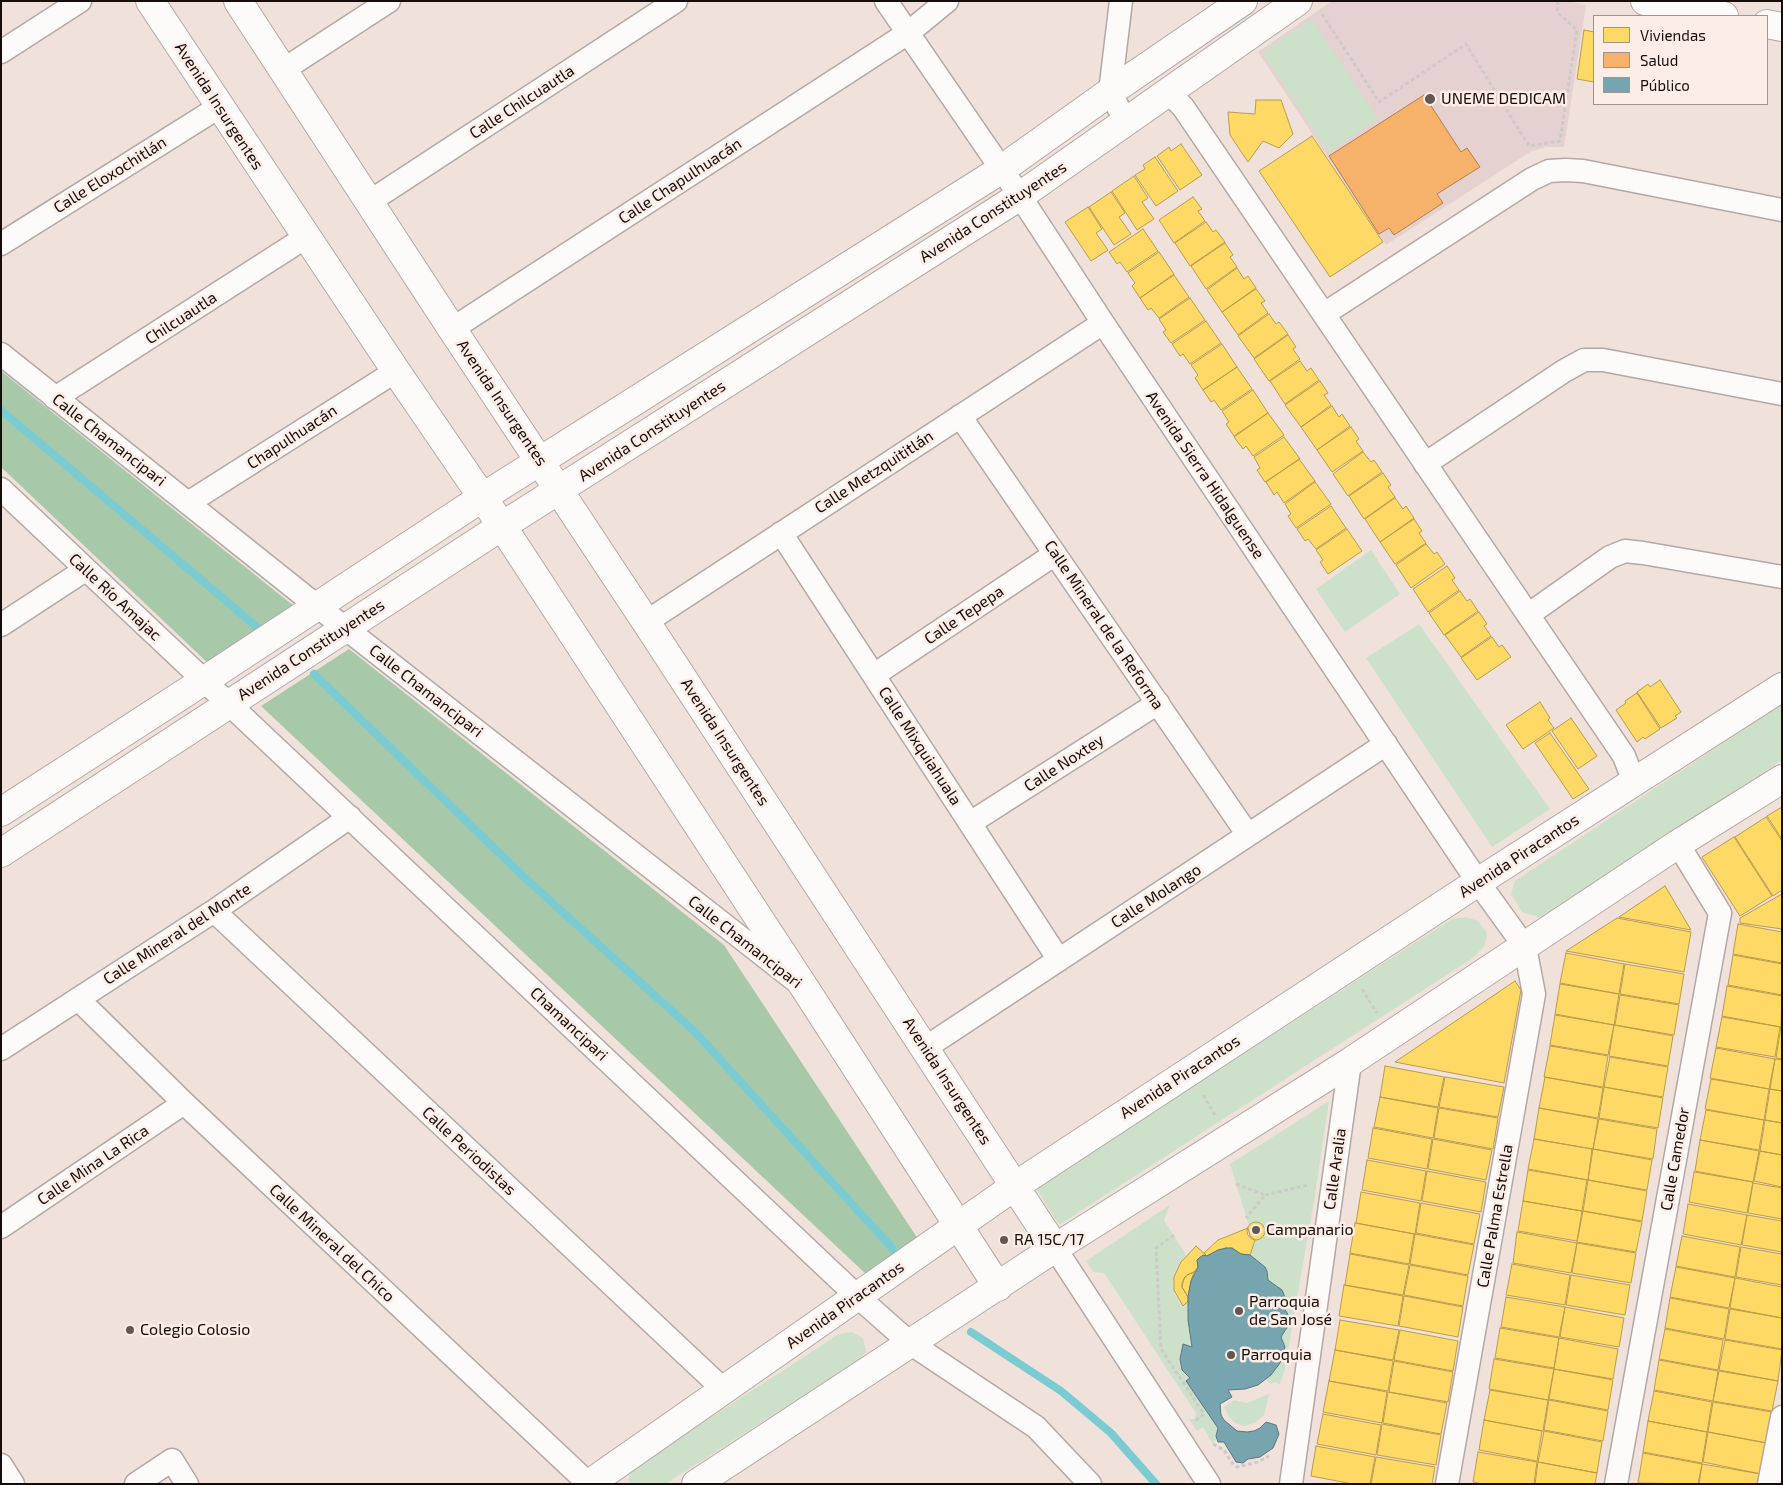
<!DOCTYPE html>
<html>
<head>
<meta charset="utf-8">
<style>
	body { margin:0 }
	#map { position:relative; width:1783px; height:1485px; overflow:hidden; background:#f0e1db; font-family:"Exo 2",sans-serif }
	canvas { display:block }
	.frame { position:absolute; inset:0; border:2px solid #160d0a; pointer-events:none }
	.legend { position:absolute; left:1593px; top:15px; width:175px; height:90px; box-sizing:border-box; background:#fdede7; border:1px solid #a1938f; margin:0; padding:6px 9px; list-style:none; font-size:15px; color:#160d0a }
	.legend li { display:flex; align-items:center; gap:10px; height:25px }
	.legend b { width:25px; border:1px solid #a1938f }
</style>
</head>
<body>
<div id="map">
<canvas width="1783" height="1485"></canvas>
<div class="frame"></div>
<ul class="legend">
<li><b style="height:14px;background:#ffd966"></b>Viviendas</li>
<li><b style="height:14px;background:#f6b26b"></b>Salud</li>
<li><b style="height:14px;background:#76a5af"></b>Público</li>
</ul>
</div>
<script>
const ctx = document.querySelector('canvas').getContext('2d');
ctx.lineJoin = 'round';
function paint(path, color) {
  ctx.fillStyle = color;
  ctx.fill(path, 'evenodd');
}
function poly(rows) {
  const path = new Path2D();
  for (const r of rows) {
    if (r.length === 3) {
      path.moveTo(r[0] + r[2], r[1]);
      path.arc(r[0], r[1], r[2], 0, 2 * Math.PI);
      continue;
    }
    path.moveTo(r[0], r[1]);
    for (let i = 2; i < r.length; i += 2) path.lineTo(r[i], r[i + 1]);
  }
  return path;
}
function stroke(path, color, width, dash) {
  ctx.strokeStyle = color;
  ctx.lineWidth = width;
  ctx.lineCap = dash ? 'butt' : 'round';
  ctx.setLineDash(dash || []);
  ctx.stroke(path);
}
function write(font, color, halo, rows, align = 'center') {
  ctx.font = font + ' "Exo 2",sans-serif';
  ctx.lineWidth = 5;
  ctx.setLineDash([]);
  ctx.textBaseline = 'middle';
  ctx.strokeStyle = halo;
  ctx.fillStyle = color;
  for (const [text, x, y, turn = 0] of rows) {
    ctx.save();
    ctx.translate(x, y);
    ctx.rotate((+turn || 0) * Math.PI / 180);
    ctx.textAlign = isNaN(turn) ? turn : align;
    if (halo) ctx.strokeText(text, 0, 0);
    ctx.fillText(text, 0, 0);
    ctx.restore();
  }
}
paint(poly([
	[1332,1,1567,1,1586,5,1564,147,1546,147,1530,152,1386,245,1258,52]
]), '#e5d1cf');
paint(poly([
	[1312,19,1378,119,1328,152,1262,52],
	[1371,550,1400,594,1345,632,1316,589],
	[1419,624,1550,809,1492,847,1366,658],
	[1782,704,1782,760,1540,918,1522,912,1511,894,1515,881],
	[1466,917,1478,921,1487,933,1485,945,1473,958,1059,1225,1036,1188,1452,919],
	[1329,1101,1315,1195,1284,1373,1279,1385,1276,1382,1270,1384,1266,1379,1280,1363,1284,1352,1285,1347,1281,1337,1285,1333,1289,1321,1289,1316,1284,1308,1285,1297,1282,1290,1268,1280,1267,1271,1265,1267,1250,1255,1255,1240,1263,1237,1265,1229,1262,1224,1256,1222,1249,1226,1230,1164],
	[1170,1205,1164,1220,1186,1255,1177,1269,1173,1284,1176,1296,1182,1306,1188,1301,1188,1320,1192,1347,1182,1344,1180,1353,1180,1366,1182,1370,1190,1378,1187,1381,1218,1428,1217,1439,1212,1443,1203,1427,1197,1431,1189,1419,1195,1419,1196,1413,1104,1273,1093,1272,1086,1261],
	[852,1332,863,1338,866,1352,856,1362,665,1484,631,1484,628,1479,633,1468,839,1334],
	[1269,1394,1264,1415,1256,1422,1245,1426,1235,1423,1229,1417,1224,1407,1234,1400,1247,1403]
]), '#cde1ca');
paint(poly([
	[1,371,295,607,210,665,1,467],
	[349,649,724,945,920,1242,867,1275,261,706]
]), '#a7c9aa');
const homes = poly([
	[1584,30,1594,32,1594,82,1577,79,1584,30],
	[1256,100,1281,100,1293,134,1279,148,1263,141,1248,162,1230,135,1228,112,1255,114,1256,100],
	[1312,136,1383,242,1330,277,1259,171,1312,136],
	[1181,144,1202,175,1180,190,1157,156,1169,147,1171,151,1181,144],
	[1155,157,1178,191,1156,206,1135,175,1145,169,1143,165,1155,157],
	[1134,176,1148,198,1142,202,1154,219,1137,230,1112,191,1134,176],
	[1111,192,1125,213,1119,217,1131,234,1114,245,1089,207,1111,192],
	[1193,197,1202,209,1198,211,1205,221,1174,243,1159,220,1193,197],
	[1088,207,1102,229,1096,233,1108,250,1091,261,1065,222,1088,207],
	[1206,222,1213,232,1216,230,1225,242,1190,266,1175,243,1206,222],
	[1143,229,1158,251,1127,272,1120,262,1117,264,1109,252,1143,229],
	[1225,243,1233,255,1230,257,1237,267,1206,289,1191,266,1225,243],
	[1159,252,1174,274,1140,298,1132,286,1135,283,1128,273,1159,252],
	[1237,268,1244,279,1248,276,1256,288,1222,312,1207,290,1237,268],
	[1174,275,1189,297,1159,318,1151,308,1148,310,1140,298,1174,275],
	[1256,289,1265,301,1261,303,1268,313,1238,335,1222,312,1256,289],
	[1190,298,1205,320,1171,343,1163,332,1166,330,1159,319,1190,298],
	[1269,314,1276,324,1279,322,1288,334,1254,358,1238,336,1269,314],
	[1206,321,1221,343,1190,364,1183,354,1180,356,1172,344,1206,321],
	[1288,335,1296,347,1293,349,1300,359,1269,381,1254,359,1288,335],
	[1222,344,1237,367,1203,390,1195,378,1198,375,1191,365,1222,344],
	[1300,361,1307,371,1311,368,1319,380,1285,404,1270,381,1300,361],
	[1237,367,1252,389,1221,410,1214,400,1211,402,1203,390,1237,367],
	[1320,381,1328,393,1324,395,1331,405,1301,427,1285,405,1320,381],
	[1253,390,1268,413,1234,436,1226,424,1229,422,1222,411,1253,390],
	[1332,406,1339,417,1342,414,1350,426,1317,450,1301,427,1332,406],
	[1268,413,1284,435,1253,456,1246,446,1243,449,1234,437,1268,413],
	[1351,427,1359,439,1356,441,1363,451,1332,472,1317,450,1351,427],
	[1284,437,1300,459,1265,482,1257,470,1260,468,1254,457,1284,437],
	[1363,452,1371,462,1374,460,1382,472,1348,496,1333,474,1363,452],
	[1299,459,1315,481,1284,503,1277,492,1274,495,1266,482,1299,459],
	[1383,473,1391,485,1388,487,1395,497,1364,519,1349,496,1383,473],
	[1315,482,1331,504,1296,528,1288,516,1291,514,1285,504,1315,482],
	[1395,498,1403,509,1406,506,1414,518,1380,542,1365,519,1395,498],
	[1331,506,1346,528,1316,549,1308,539,1305,541,1297,529,1331,506],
	[1414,519,1422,531,1419,533,1426,543,1395,564,1380,542,1414,519],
	[1347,529,1362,551,1328,574,1320,562,1323,560,1316,550,1347,529],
	[1426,544,1434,554,1437,552,1445,564,1411,588,1396,565,1426,544],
	[1447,566,1455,578,1452,580,1459,590,1428,612,1413,589,1447,566],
	[1460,591,1467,601,1470,599,1478,611,1444,635,1429,613,1460,591],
	[1479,612,1487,624,1484,626,1491,636,1461,657,1445,635,1479,612],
	[1492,637,1499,647,1502,645,1511,657,1477,680,1461,658,1492,637],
	[1660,680,1681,712,1675,716,1677,718,1661,728,1637,692,1648,684,1650,687,1660,680],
	[1637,693,1660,729,1645,739,1643,737,1637,742,1616,710,1626,703,1625,701,1637,693],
	[1540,702,1550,718,1548,720,1554,728,1523,749,1506,725,1540,702],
	[1571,718,1597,756,1578,769,1552,731,1571,718],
	[1550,733,1589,789,1573,799,1535,743,1550,733],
	[1782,807,1782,839,1767,816,1782,807],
	[1766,817,1782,841,1782,890,1773,896,1735,837,1766,817],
	[1734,837,1772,896,1740,916,1702,857,1734,837],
	[1665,886,1691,930,1619,917,1665,886],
	[1782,894,1782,929,1740,923,1740,918,1782,894],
	[1617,918,1691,932,1684,972,1566,951,1617,918],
	[1738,924,1782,932,1782,963,1733,954,1738,924],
	[1566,953,1624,964,1619,994,1560,983,1566,953],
	[1733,955,1782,964,1782,995,1728,985,1733,955],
	[1625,964,1684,974,1679,1004,1620,994,1625,964],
	[1515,981,1521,990,1504,1083,1395,1062,1515,981],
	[1560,984,1619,994,1614,1025,1555,1014,1560,984],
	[1727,986,1782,996,1781,1027,1722,1016,1727,986],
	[1620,995,1679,1005,1674,1035,1615,1025,1620,995],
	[1555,1015,1614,1025,1608,1055,1550,1045,1555,1015],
	[1722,1017,1780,1027,1775,1057,1716,1047,1722,1017],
	[1614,1025,1673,1036,1668,1066,1609,1056,1614,1025],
	[1781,1027,1782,1027,1782,1059,1776,1058,1781,1027],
	[1550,1046,1608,1056,1603,1087,1544,1077,1550,1046],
	[1716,1048,1775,1059,1769,1089,1710,1078,1716,1048],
	[1610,1057,1668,1067,1663,1097,1604,1087,1610,1057],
	[1775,1059,1782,1060,1782,1091,1770,1089,1775,1059],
	[1385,1066,1444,1077,1438,1107,1380,1097,1385,1066],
	[1445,1077,1504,1087,1498,1117,1439,1107,1445,1077],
	[1545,1077,1603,1088,1598,1118,1539,1108,1545,1077],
	[1711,1079,1769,1089,1764,1120,1705,1109,1711,1079],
	[1604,1087,1663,1098,1658,1128,1599,1118,1604,1087],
	[1770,1089,1782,1091,1782,1123,1765,1120,1770,1089],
	[1380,1097,1438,1108,1433,1138,1374,1127,1380,1097],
	[1439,1108,1498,1118,1493,1149,1434,1138,1439,1108],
	[1539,1108,1598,1119,1593,1149,1534,1139,1539,1108],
	[1706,1110,1764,1120,1759,1150,1700,1140,1706,1110],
	[1599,1119,1657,1129,1653,1159,1593,1149,1599,1119],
	[1765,1120,1782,1123,1782,1155,1760,1151,1765,1120],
	[1373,1128,1432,1139,1427,1169,1368,1158,1373,1128],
	[1433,1139,1492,1150,1486,1180,1428,1169,1433,1139],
	[1534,1139,1592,1149,1588,1180,1528,1169,1534,1139],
	[1700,1140,1759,1151,1753,1182,1695,1171,1700,1140],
	[1593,1149,1652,1160,1647,1190,1588,1180,1593,1149],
	[1760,1151,1782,1155,1782,1187,1754,1181,1760,1151],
	[1367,1160,1426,1171,1421,1201,1362,1190,1367,1160],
	[1528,1170,1587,1180,1582,1211,1523,1201,1528,1170],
	[1427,1171,1486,1182,1481,1212,1422,1201,1427,1171],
	[1694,1172,1753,1182,1747,1213,1689,1202,1694,1172],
	[1588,1180,1647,1191,1642,1221,1583,1211,1588,1180],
	[1753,1183,1782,1188,1782,1219,1748,1213,1753,1183],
	[1361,1192,1420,1203,1415,1234,1356,1223,1361,1192],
	[1523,1201,1582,1211,1577,1241,1518,1231,1523,1201],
	[1421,1203,1480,1214,1474,1244,1416,1233,1421,1203],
	[1688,1204,1747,1215,1741,1245,1683,1234,1688,1204],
	[1583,1211,1642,1222,1636,1252,1577,1242,1583,1211],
	[1747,1215,1782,1221,1782,1252,1742,1245,1747,1215],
	[1256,1231,9],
	[1355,1223,1414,1234,1409,1264,1350,1253,1355,1223],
	[1248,1228,1250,1236,1255,1240,1250,1255,1241,1254,1232,1248,1218,1250,1207,1256,1204,1253,1218,1240,1248,1228],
	[1517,1232,1577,1243,1571,1273,1513,1263,1517,1232],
	[1415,1234,1474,1245,1468,1275,1410,1264,1415,1234],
	[1682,1236,1740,1247,1735,1277,1676,1266,1682,1236],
	[1577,1243,1636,1253,1631,1283,1572,1273,1577,1243],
	[1196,1246,1207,1256,1200,1257,1197,1260,1198,1267,1194,1272,1187,1275,1184,1278,1182,1287,1188,1297,1188,1301,1183,1306,1174,1290,1174,1277,1181,1262,1196,1246],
	[1741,1247,1782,1254,1782,1285,1736,1277,1741,1247],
	[1350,1254,1409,1265,1403,1295,1345,1285,1350,1254],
	[1512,1264,1570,1275,1565,1305,1506,1295,1512,1264],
	[1410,1265,1468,1276,1463,1306,1404,1295,1410,1265],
	[1676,1267,1735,1278,1729,1308,1670,1297,1676,1267],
	[1194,1272,1191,1281,1188,1297,1182,1287,1182,1282,1187,1275,1194,1272],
	[1571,1275,1630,1285,1625,1315,1566,1305,1571,1275],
	[1735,1278,1782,1287,1782,1318,1730,1308,1735,1278],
	[1344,1285,1403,1296,1398,1326,1339,1316,1344,1285],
	[1404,1296,1463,1307,1458,1337,1399,1326,1404,1296],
	[1506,1297,1565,1307,1559,1337,1501,1327,1506,1297],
	[1670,1298,1729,1309,1724,1339,1665,1328,1670,1298],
	[1565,1307,1624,1318,1619,1347,1560,1337,1565,1307],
	[1730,1309,1782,1318,1782,1349,1725,1339,1730,1309],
	[1340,1320,1399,1330,1393,1360,1335,1350,1340,1320],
	[1500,1328,1559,1338,1554,1368,1495,1358,1500,1328],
	[1665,1329,1723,1340,1718,1370,1659,1359,1665,1329],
	[1400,1330,1458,1341,1453,1371,1394,1360,1400,1330],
	[1559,1338,1618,1349,1613,1379,1554,1369,1559,1338],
	[1725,1340,1782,1350,1778,1381,1719,1370,1725,1340],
	[1335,1350,1393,1361,1388,1391,1329,1381,1335,1350],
	[1494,1359,1554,1369,1548,1400,1489,1389,1494,1359],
	[1659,1360,1718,1371,1713,1401,1654,1390,1659,1360],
	[1394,1361,1453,1372,1448,1402,1389,1392,1394,1361],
	[1554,1369,1613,1380,1608,1410,1549,1399,1554,1369],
	[1719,1371,1778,1381,1772,1411,1713,1401,1719,1371],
	[1329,1381,1387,1392,1382,1423,1323,1412,1329,1381],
	[1490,1390,1548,1400,1543,1431,1484,1420,1490,1390],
	[1654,1391,1712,1402,1707,1432,1648,1421,1654,1391],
	[1388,1392,1447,1403,1441,1434,1383,1423,1388,1392],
	[1549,1400,1608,1411,1603,1441,1544,1430,1549,1400],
	[1713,1402,1772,1412,1767,1443,1708,1432,1713,1402],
	[1323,1414,1381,1425,1376,1455,1317,1444,1323,1414],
	[1484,1420,1542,1431,1537,1461,1479,1450,1484,1420],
	[1648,1421,1707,1432,1702,1463,1643,1452,1648,1421],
	[1382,1424,1441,1435,1436,1465,1377,1455,1382,1424],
	[1544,1431,1602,1442,1597,1473,1538,1462,1544,1431],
	[1708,1432,1766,1443,1761,1474,1703,1462,1708,1432],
	[1316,1446,1375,1457,1370,1484,1353,1484,1311,1476,1316,1446],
	[1478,1452,1537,1462,1534,1484,1483,1484,1473,1482,1478,1452],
	[1643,1453,1702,1464,1698,1484,1638,1483,1643,1453],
	[1376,1457,1435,1467,1432,1484,1371,1484,1376,1457],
	[1538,1462,1597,1473,1595,1484,1535,1484,1538,1462],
	[1702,1464,1761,1474,1760,1484,1699,1484,1702,1464]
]);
paint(homes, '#ffd966');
stroke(homes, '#b99c4a', 1);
const health = poly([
	[1424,95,1461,152,1467,148,1480,167,1437,194,1443,203,1394,235,1389,228,1379,234,1329,156,1424,95]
]);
paint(health, '#f6b26b');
stroke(health, '#b3804e', 1);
const public = poly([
	[1226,1248,1232,1248,1241,1254,1250,1255,1265,1267,1267,1271,1268,1280,1282,1290,1285,1297,1284,1308,1289,1316,1288,1326,1281,1337,1285,1347,1280,1363,1271,1375,1258,1385,1245,1389,1228,1390,1232,1397,1220,1404,1221,1415,1224,1420,1237,1431,1247,1432,1254,1431,1260,1428,1266,1422,1276,1425,1279,1434,1273,1448,1260,1457,1248,1459,1243,1463,1236,1462,1224,1442,1218,1442,1216,1436,1218,1428,1186,1381,1190,1378,1182,1370,1180,1359,1183,1344,1192,1347,1188,1320,1188,1297,1191,1281,1198,1267,1197,1260,1203,1255,1207,1256,1218,1250,1226,1248]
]);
paint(public, '#76a5af');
stroke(public, '#59777e', 1);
stroke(poly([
	[1,410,258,628],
	[314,674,524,877,695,1032,893,1249],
	[971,1332,1061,1391,1111,1433,1156,1484]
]), '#7bcbd3', 8);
const minor = poly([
	[886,1,1020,196,1103,323,1478,882,1525,947,1534,994,1447,1484],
	[1121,1,1110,92,1126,122],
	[1,52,80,1],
	[283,70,389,1],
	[1168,92,1183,107,1624,756,1634,782],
	[369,202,676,1],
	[1,244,219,107],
	[1324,314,1532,179,1549,171,1566,170,1583,171,1782,210],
	[452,329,908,33,947,1],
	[1,354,317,606,796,981],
	[55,398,306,237],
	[960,416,1248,835],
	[1425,464,1564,371,1584,360,1603,360,1782,394],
	[1,489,858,1297,910,1343,1036,1427,1090,1484],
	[188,503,396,371],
	[781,533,1059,960],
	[1528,615,1610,557,1625,551,1643,553,1782,577],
	[646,622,1103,323],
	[1,625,85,570],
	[874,675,1055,554],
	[970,823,1158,703],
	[214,911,725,1391],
	[78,999,184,1103,589,1484],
	[925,1048,1386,744],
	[1,1049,214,911,350,817],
	[1,1227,184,1103],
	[1055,1248,1209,1484],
	[1,1465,13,1484],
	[136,1484,172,1460,187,1484],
	[1291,1484,1350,1062],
	[1616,1484,1720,913,1678,844],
	[1769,1484,1782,1417]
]);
const tertiary = poly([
	[150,1,396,371,502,526,806,990,998,1287],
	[238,1,452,329,646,622,1055,1248],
	[1645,1,1724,16],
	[1767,24,1782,27],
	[1,812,205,680,483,497,1002,169,1110,92,1243,1],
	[1,853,502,526,1020,196,1298,1],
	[589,1484,1015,1186,1478,882,1782,687],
	[696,1484,1055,1248,1350,1062,1678,844,1782,779]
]);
stroke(minor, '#b4a8a4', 25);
stroke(tertiary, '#b4a8a4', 30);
stroke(poly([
	[1322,14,1379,102,1466,44,1529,146,1560,141,1577,30,1557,12,1558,1],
	[1362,989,1377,1013],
	[1203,1095,1215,1115],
	[1236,1184,1265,1195,1246,1218],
	[1265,1195,1308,1185],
	[1174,1235,1156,1248,1161,1349,1204,1414,1195,1421],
	[1213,1444,1224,1450,1232,1463,1237,1467,1258,1462,1269,1456]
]), '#cecac8', 3, [4, 2.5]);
stroke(minor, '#fdfafa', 22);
stroke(tertiary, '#fdfafa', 28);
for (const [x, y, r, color] of [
	[1430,99,6,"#625753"],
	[1256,1230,5,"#625753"],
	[1004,1240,5,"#625753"],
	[1239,1311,5,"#625753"],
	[130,1330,5,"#625753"],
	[1231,1355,5,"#625753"]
]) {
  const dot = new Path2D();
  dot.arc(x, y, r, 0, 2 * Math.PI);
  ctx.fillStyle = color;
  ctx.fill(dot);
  stroke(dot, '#fdede7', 2);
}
write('16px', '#160d0a', '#fdede7', [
	["UNEME DEDICAM",1441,99],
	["Campanario",1266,1230],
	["RA 15C/17",1014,1240],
	["Parroquia",1249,1302],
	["de San José",1249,1320],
	["Colegio Colosio",140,1330],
	["Parroquia",1241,1355]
], 'left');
write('16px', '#160d0a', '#fdede7', [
	["Calle Chilcuautla",522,102,-33],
	["Avenida Insurgentes",219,106,57],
	["Calle Eloxochitlán",110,175,-32],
	["Calle Chapulhuacán",680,181,-33],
	["Avenida Constituyentes",993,212,-33],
	["Chilcuautla",181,318,-33],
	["Avenida Insurgentes",502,403,56],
	["Avenida Constituyentes",652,431,-33],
	["Chapulhuacán",292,437,-33],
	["Calle Chamancipari",109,440,38],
	["Calle Metzquititlán",874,472,-33],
	["Avenida Sierra Hidalguense",1205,475,56],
	["Calle Río Amajac",115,597,43],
	["Calle Tepepa",964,615,-34],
	["Calle Mineral de la Reforma",1104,625,56],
	["Avenida Constituyentes",311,650,-33],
	["Calle Chamancipari",426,691,38],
	["Avenida Insurgentes",725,742,57],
	["Calle Mixquiahuala",920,746,57],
	["Calle Noxtey",1064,763,-33],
	["Avenida Piracantos",1519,856,-33],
	["Calle Molango",1156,896,-33],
	["Calle Mineral del Monte",177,934,-33],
	["Calle Chamancipari",745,942,38],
	["Chamancipari",569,1024,43],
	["Avenida Piracantos",1180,1077,-33],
	["Avenida Insurgentes",947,1081,57],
	["Calle Periodistas",469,1151,43],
	["Calle Camedor",1675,1159,-80],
	["Calle Mina La Rica",93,1165,-34],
	["Calle Aralia",1335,1169,-82],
	["Calle Palma Estrella",1495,1216,-80],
	["Calle Mineral del Chico",332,1243,43],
	["Avenida Piracantos",845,1305,-35]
]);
</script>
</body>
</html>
